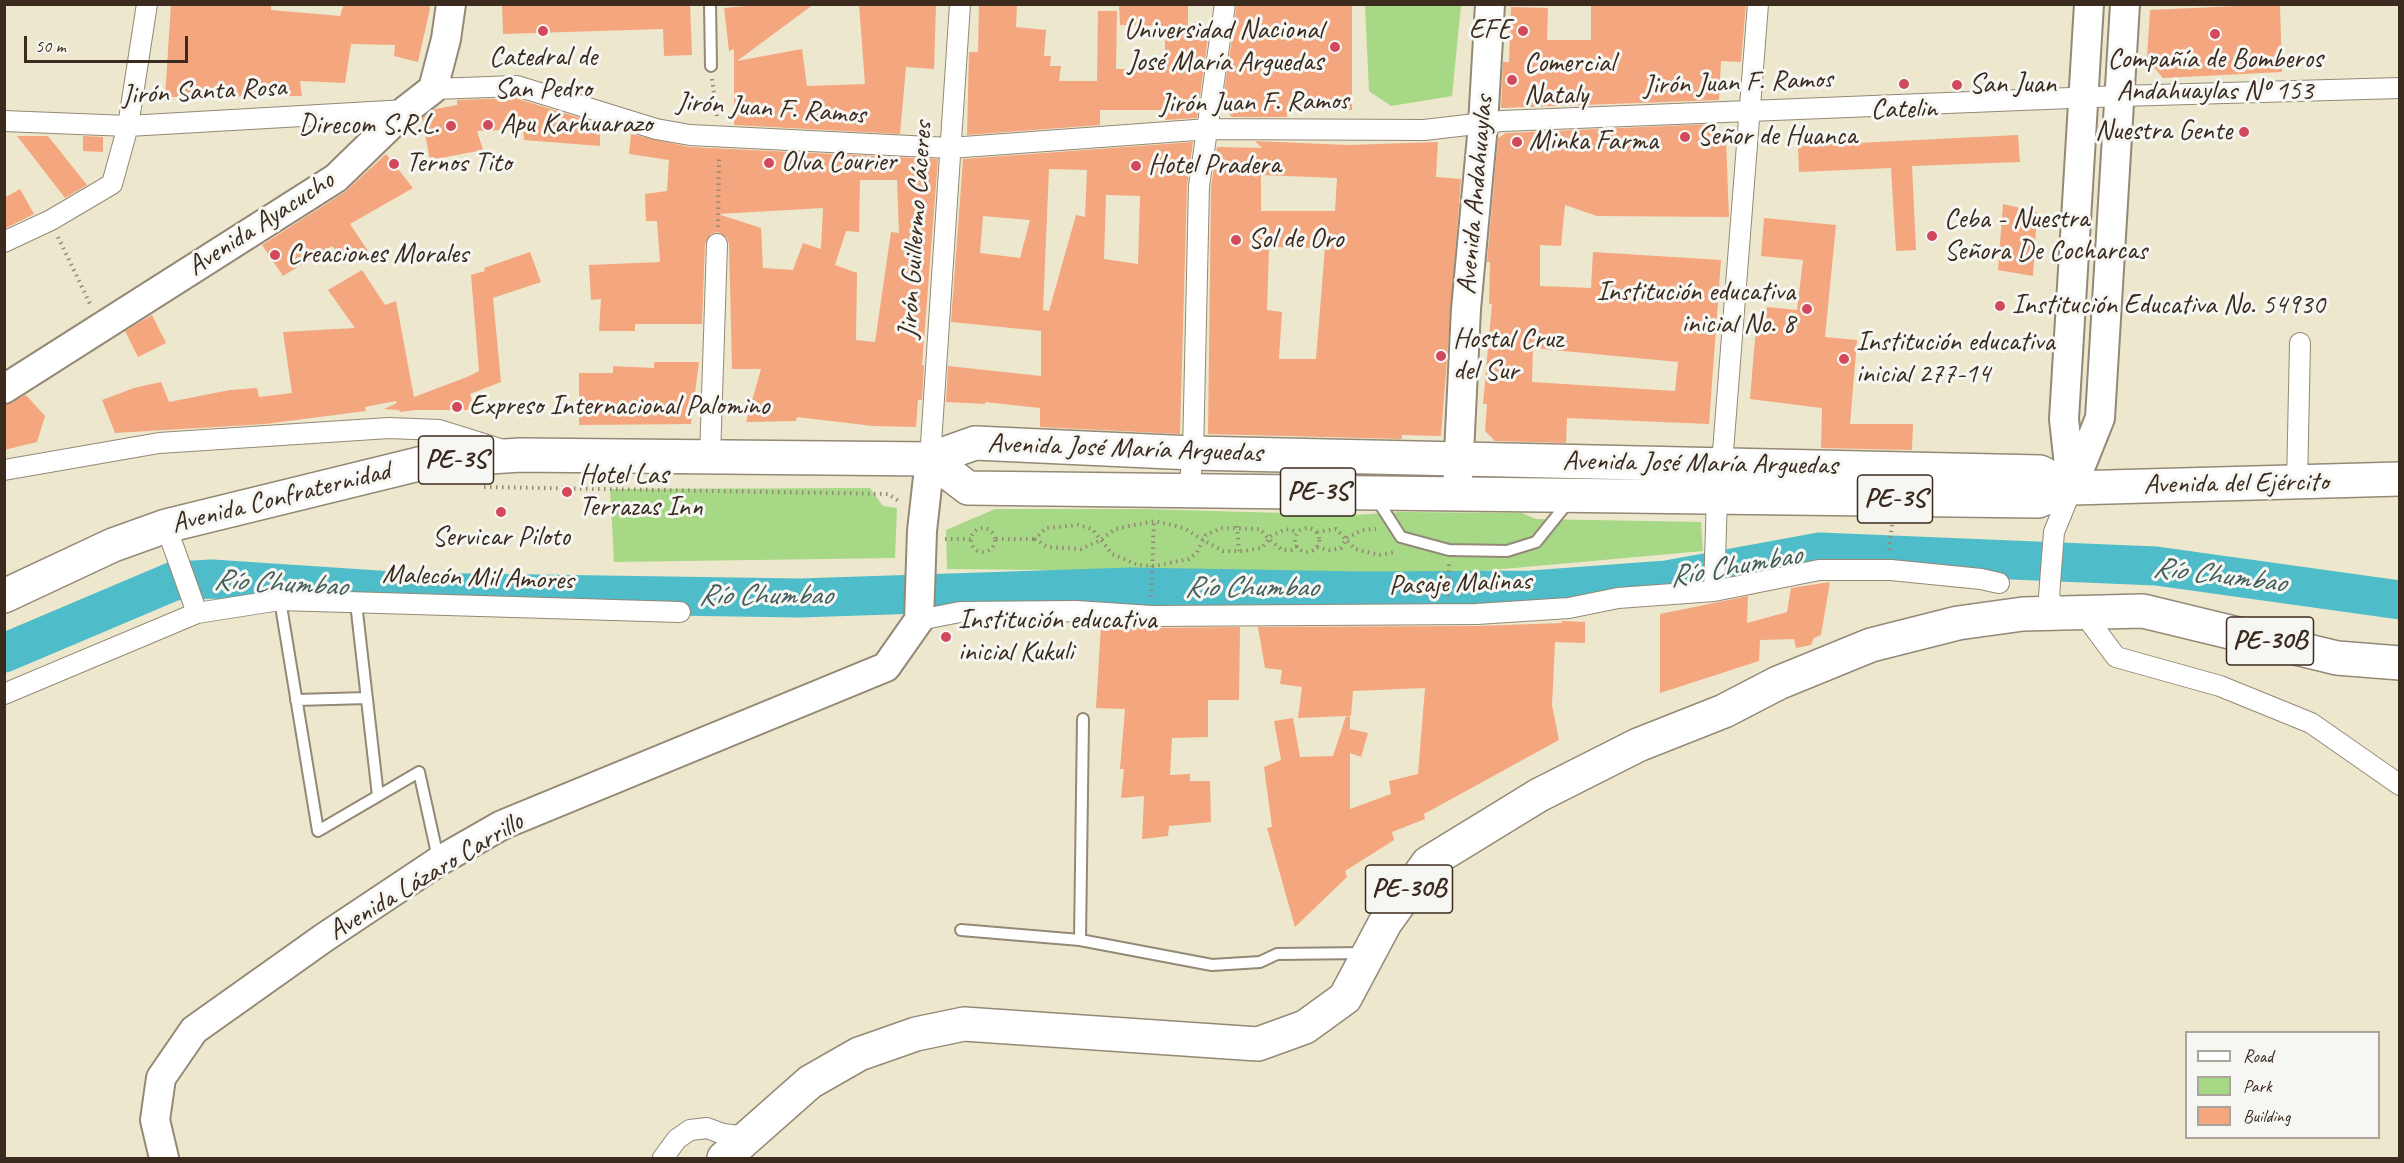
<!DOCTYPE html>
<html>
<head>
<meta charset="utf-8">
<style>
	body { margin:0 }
	#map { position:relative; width:2404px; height:1163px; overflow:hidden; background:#ede7cd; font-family:Caveat,sans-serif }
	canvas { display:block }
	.frame { position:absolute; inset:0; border:6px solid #3b2a1e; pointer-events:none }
	.legend { position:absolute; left:2185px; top:1031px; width:195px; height:108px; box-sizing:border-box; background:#f6f6f2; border:2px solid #aba49d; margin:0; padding:8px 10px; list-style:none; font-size:18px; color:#3b2a1e }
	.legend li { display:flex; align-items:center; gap:12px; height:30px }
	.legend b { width:30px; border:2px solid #aba49d }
	.scale { position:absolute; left:24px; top:36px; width:164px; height:27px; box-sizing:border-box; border:3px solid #3b2a1e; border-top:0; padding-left:8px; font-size:18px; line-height:21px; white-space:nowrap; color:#3b2a1e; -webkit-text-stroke:4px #f6f6f2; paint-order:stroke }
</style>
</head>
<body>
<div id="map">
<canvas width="2404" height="1163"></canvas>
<div class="frame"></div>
<ul class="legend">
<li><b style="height:8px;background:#fff"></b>Road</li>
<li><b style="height:16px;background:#a7d886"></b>Park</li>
<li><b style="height:16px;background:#f4a67f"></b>Building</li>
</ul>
<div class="scale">50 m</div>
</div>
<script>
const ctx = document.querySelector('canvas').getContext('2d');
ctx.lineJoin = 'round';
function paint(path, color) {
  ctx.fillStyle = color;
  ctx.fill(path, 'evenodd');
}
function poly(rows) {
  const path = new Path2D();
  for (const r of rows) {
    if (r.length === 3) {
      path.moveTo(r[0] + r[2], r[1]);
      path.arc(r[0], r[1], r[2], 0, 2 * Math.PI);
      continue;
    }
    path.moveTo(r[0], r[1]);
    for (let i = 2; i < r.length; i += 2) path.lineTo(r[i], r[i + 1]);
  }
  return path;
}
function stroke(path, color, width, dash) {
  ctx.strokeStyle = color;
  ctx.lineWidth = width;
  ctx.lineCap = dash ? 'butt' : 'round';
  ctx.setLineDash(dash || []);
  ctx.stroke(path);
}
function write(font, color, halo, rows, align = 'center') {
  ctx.font = font + ' Caveat,sans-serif';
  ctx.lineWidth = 6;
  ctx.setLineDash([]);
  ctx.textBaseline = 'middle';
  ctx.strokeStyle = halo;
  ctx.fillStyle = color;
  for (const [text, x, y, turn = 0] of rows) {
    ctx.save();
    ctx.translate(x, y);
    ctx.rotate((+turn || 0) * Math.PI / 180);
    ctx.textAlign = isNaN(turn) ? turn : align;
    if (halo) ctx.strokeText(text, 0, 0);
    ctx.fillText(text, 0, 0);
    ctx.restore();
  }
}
paint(poly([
	[1365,5,1461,5,1452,96,1391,106,1369,91],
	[870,488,883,506,897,508,895,558,614,562,610,489],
	[995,509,1143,509,1354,515,1400,512,1522,513,1536,519,1701,522,1703,551,1448,574,947,569,946,530]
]), '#a7d886');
stroke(poly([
	[4,653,174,581,212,579,408,592,800,598,1130,587,1364,591,1532,590,1667,580,1820,552,2156,566,2400,600]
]), '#4fbcc9', 39);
paint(poly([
	[171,4,271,4,271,10,340,16,344,4,429,4,430,9,418,62,394,56,395,45,351,44,345,83,300,81,302,96,186,97,165,97],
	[502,4,690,4,692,55,664,56,663,29,503,34],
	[767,4,814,4,737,61,802,49,807,86,865,84,859,4,936,4,934,69,906,67,900,134,734,125,734,49,729,51,724,8],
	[979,4,1017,4,1016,27,1046,30,1044,56,1051,56,1050,66,1061,66,1059,81,1097,81,1098,11,1117,11,1116,69,1165,69,1165,26,1120,25,1119,4,1188,4,1188,37,1208,37,1197,118,1165,120,1165,110,1100,110,1100,125,967,135,969,52,978,52],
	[1237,4,1352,4,1352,110,1287,110,1287,117,1232,117,1222,107],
	[1591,4,1746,4,1741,62,1721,61,1719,100,1501,108,1503,62,1509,62,1511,7,1548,8,1547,40,1591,40],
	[2280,4,2282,72,2163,78,2147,59,2150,10],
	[515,98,600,124,600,146,524,140,523,129,477,131,483,150,430,160,422,118,435,109,457,105,457,100],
	[1712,124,1726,140,1729,217,1597,216,1565,205,1561,246,1540,245,1540,286,1591,288,1593,252,1721,260,1709,424,1567,418,1566,443,1495,441,1485,431,1487,404,1483,404,1492,304,1489,304,1490,262,1487,262,1498,138,1506,133],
	[1533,348,1678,362,1675,391,1532,382],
	[631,134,689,147,938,159,922,365,924,365,922,400,918,400,916,427,873,426,797,417,796,421,746,422,761,369,732,369,729,244,727,238,718,232,711,234,705,244,702,324,635,324,635,331,599,331,601,299,591,300,589,265,660,262,657,221,646,221,645,194,667,191,669,160,629,154],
	[860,180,897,180,899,233,891,232,875,342,856,340,857,273,835,265,846,231,859,232],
	[823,208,821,249,803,243,793,270,763,268,761,228,718,214],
	[2018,135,2020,162,1912,166,1916,250,1896,251,1891,168,1799,172,1798,146],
	[17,136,48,136,87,185,65,198],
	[83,136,103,137,103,152,83,151],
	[1255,141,1348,145,1438,142,1436,177,1461,179,1441,436,1402,435,1402,439,1208,434,1211,187,1217,147,1262,148],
	[1261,175,1337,178,1335,211,1261,211],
	[1269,247,1325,248,1316,359,1279,359,1282,312,1267,310],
	[1193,142,1187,186,1180,434,1040,427,1040,408,985,402,985,404,946,402,948,366,1041,376,1041,331,951,322,963,159],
	[1049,169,1087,170,1085,217,1076,215,1049,311,1043,310],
	[1106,195,1140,196,1138,264,1104,259],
	[983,216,1030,220,1020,258,980,253],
	[386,154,413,188,350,224,368,251,349,265,332,246,283,276,262,245,345,192],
	[20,189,34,214,4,229,4,198],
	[2003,204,2037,212,2033,276,1998,270],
	[1764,218,1836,225,1825,337,1857,340,1850,424,1913,424,1912,450,1821,448,1822,408,1750,399,1757,315,1766,316,1767,307,1797,310,1803,260,1761,256],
	[530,252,541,282,493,298,501,382,470,394,475,410,416,410,400,412,399,410,384,409,397,403,396,401,365,407,366,411,265,424,115,433,102,400,134,388,161,382,169,402,230,390,257,388,259,397,292,393,283,332,355,328,328,290,362,270,385,305,396,301,414,397,467,377,479,371,471,275,485,271,484,268],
	[152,315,166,343,138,357,125,331],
	[654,362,699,362,691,424,579,425,579,373,613,373,613,366,654,368],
	[26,395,45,416,37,442,4,450,4,405],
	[1830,582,1821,635,1814,638,1811,645,1796,648,1794,639,1760,640,1759,661,1660,693,1660,614,1748,596,1747,623,1787,612,1791,588],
	[1562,621,1585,622,1585,643,1555,642,1552,705,1559,740,1424,814,1425,819,1392,832,1394,840,1345,871,1347,877,1295,927,1267,828,1272,827,1264,767,1281,760,1274,721,1293,718,1300,757,1333,756,1346,716,1298,718,1302,687,1280,684,1282,670,1265,668,1258,627,1477,626,1562,623],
	[1425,688,1418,774,1389,781,1391,794,1350,809,1350,753,1361,757,1368,733,1350,729,1350,717,1346,716,1351,716,1353,691],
	[1101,625,1151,628,1240,627,1239,700,1208,700,1208,737,1172,738,1170,775,1190,774,1190,781,1210,781,1211,822,1169,826,1168,836,1142,839,1144,796,1121,798,1124,769,1120,769,1125,709,1096,708]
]), '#f4a67f');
const lane = poly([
	[710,4,711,66],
	[1376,498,1401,537,1449,550,1507,551,1536,542,1569,501],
	[280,600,318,831,419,772,438,858],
	[356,603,378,796],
	[296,700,367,698],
	[961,930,1080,940,1212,965,1260,962,1277,954,1364,953],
	[1080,940,1083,719]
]);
const street = poly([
	[433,89,517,86,656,129,690,135,950,148,1209,129,1424,130,1502,121,2120,96,2400,88],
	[4,121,128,126,406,110],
	[4,242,51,220,112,184,128,126,147,4],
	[710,457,717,244],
	[930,459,960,4],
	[4,470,159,443,389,428,439,430,500,449],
	[2297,484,2300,343],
	[1189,491,1193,453,1199,186,1225,4],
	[166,526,197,613],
	[1714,591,1717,497,1722,464,1758,4],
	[2081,610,2116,657,2220,686,2311,723,2400,785],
	[2056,612,2049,596,2054,532,2072,488],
	[919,620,960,612,1076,611,1151,616,1477,614,1569,608,1618,598,1714,591,1819,570,1891,570,1981,579,1999,583],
	[4,694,197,613,280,600,680,612],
	[663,1158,677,1139,690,1130,707,1128,723,1134,747,1137]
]);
const secondary = poly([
	[4,389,336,178,406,110,433,89,446,39,451,4],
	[2071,484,2064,419,2089,4],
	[2072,488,2100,418,2125,4],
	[1457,494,1466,309,1483,125,1490,4],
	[164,1158,155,1120,161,1078,194,1030,325,937,439,861,502,825,886,667,919,620,922,531,930,459]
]);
const highway = poly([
	[930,459,968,488,2038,501,2072,488,2400,479],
	[4,596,113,545,166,526,431,461,520,455,930,459,975,443,1193,453,2040,472,2072,488],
	[724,1158,810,1082,859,1054,916,1034,964,1024,1258,1044,1305,1027,1345,998,1385,923,1428,863,1539,795,1638,745,1724,711,1778,683,1871,645,1958,623,2023,614,2143,611,2337,658,2400,663]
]);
stroke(lane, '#948876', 14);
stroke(street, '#948876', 22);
stroke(secondary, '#948876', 32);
stroke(highway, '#948876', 36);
stroke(poly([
	[712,79,717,116],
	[718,227,719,156],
	[58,237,91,306],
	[484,487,888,494,900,502],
	[1237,526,1239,551],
	[983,540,12],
	[1307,540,12],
	[1317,532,1336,529,1355,549,1379,555,1396,552],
	[945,539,971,539],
	[996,539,1035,539],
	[1297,546,1291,550,1282,550,1269,539,1260,529,1221,528,1206,535,1203,540,1197,552,1189,559,1154,566,1138,565,1112,554,1101,540,1092,529,1078,525,1046,528,1035,539,1047,547,1081,549,1101,540,1115,529,1154,521,1184,528,1203,540,1223,551,1243,551,1262,548,1269,539,1271,536,1286,529,1298,532],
	[1317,547,1329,550,1341,548,1347,538,1362,530,1376,529],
	[1889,550,1892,525],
	[1448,596,1449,564],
	[1151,597,1154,521]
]), '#948876', 4, [1.5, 4.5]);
stroke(lane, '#fff', 10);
stroke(street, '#fff', 20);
stroke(secondary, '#fff', 28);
stroke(highway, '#fff', 33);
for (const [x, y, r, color] of [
	[543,31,6,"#d1495b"],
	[1523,31,6,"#d1495b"],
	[2215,34,6,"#d1495b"],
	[1335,47,6,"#d1495b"],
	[1512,80,6,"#d1495b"],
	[1904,84,6,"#d1495b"],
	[1957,85,6,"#d1495b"],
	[488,125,6,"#d1495b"],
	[451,126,6,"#d1495b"],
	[2244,132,6,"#d1495b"],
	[1685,137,6,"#d1495b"],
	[1517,142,6,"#d1495b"],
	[769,163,6,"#d1495b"],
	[394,164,6,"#d1495b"],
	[1136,166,6,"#d1495b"],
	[1932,236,6,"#d1495b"],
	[1236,240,6,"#d1495b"],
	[275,255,6,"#d1495b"],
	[2000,306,6,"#d1495b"],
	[1807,309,6,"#d1495b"],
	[1441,356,6,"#d1495b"],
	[1844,359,6,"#d1495b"],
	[457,407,6,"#d1495b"],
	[567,492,6,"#d1495b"],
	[501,512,6,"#d1495b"],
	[946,637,6,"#d1495b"]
]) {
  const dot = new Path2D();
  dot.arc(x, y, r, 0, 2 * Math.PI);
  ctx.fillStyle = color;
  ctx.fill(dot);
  stroke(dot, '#f6f6f2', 2);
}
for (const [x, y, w] of [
	[456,460,75],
	[1318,492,75],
	[1895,499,75],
	[2270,641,87],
	[1409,889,87]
]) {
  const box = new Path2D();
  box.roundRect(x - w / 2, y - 24, w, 48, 4.5);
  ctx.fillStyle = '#f6f6f2';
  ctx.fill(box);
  stroke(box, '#3b2a1e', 1.5);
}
write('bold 27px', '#3b2a1e', null, [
	["PE-3S",456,460],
	["PE-3S",1318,492],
	["PE-3S",1895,499],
	["PE-30B",2270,641],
	["PE-30B",1409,889]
]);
write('28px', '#3b2a1e', '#f6f6f2', [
	["Universidad Nacional",1323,31,"right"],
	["José María Arguedas",1323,63,"right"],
	["EFE",1511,31,"right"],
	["Catedral de",543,58,"center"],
	["San Pedro",543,90,"center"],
	["Compañía de Bomberos",2215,60,"center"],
	["Andahuaylas Nº 153",2215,92,"center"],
	["Comercial",1524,64],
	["Nataly",1524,96],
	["San Juan",1969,85],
	["Catelin",1904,110,"center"],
	["Apu Karhuarazo",500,125],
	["Direcom S.R.L.",439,126,"right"],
	["Nuestra Gente",2232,132,"right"],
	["Señor de Huanca",1697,137],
	["Minka Farma",1529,142],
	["Olva Courier",781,163],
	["Ternos Tito",406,164],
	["Hotel Pradera",1148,166],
	["Ceba - Nuestra",1944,220],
	["Señora De Cocharcas",1944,252],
	["Sol de Oro",1248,240],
	["Creaciones Morales",287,255],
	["Institución educativa",1795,293,"right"],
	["inicial No. 8",1795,325,"right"],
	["Institución Educativa No. 54930",2012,306],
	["Hostal Cruz",1453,340],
	["del Sur",1453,372],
	["Institución educativa",1856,343],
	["inicial 277-14",1856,375],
	["Expreso Internacional Palomino",469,407],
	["Hotel Las",579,476],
	["Terrazas Inn",579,508],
	["Servicar Piloto",501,538,"center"],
	["Institución educativa",958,621],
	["inicial Kukuli",958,653]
], 'left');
write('28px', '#3b2a1e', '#f6f6f2', [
	["Jirón Juan F. Ramos",1738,83,-2],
	["Jirón Santa Rosa",204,92,-3],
	["Jirón Juan F. Ramos",1254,103,-1],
	["Jirón Juan F. Ramos",771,109,4],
	["Avenida Andahuaylas",1476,195,-85],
	["Avenida Ayacucho",261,224,-33],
	["Jirón Guillermo Cáceres",916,230,-86],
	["Avenida José María Arguedas",1125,449,2],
	["Avenida José María Arguedas",1700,464,1],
	["Avenida del Ejército",2236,484,-1],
	["Avenida Confraternidad",281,498,-14],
	["Malecón Mil Amores",478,578,2],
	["Pasaje Malinas",1460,584,-2],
	["Avenida Lázaro Carrillo",426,877,-31]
]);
write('italic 30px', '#425d5a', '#f6f6f2', [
	["Río Chumbao",1735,567,-10],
	["Río Chumbao",2219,576,7],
	["Río Chumbao",280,584,3],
	["Río Chumbao",1251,588],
	["Río Chumbao",765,596]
]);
</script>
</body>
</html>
